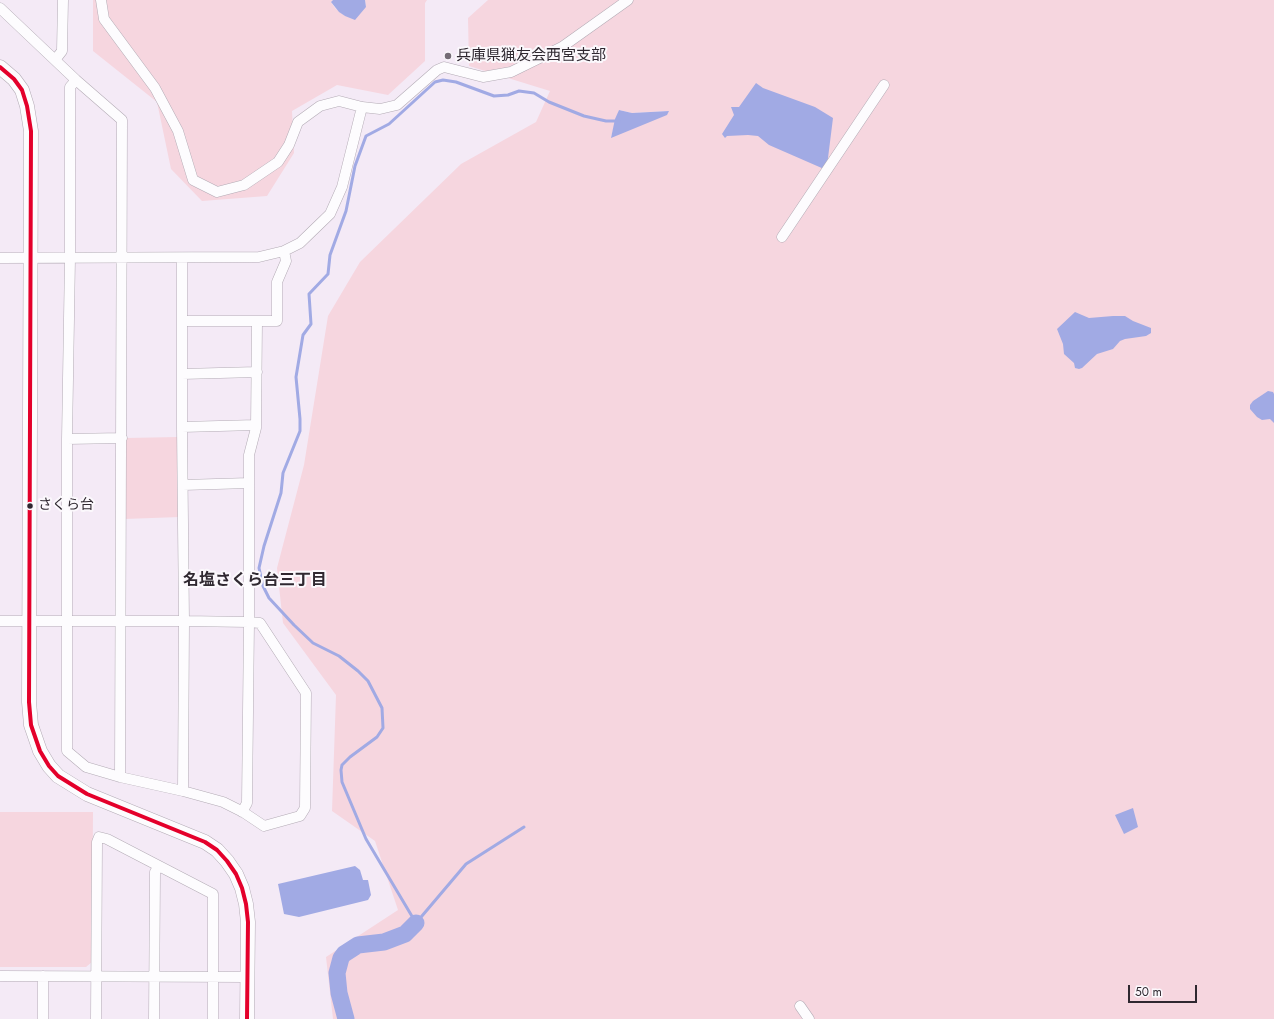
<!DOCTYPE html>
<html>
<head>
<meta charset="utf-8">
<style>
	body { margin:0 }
	#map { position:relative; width:1274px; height:1019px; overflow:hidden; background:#f4eaf6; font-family:Jost,sans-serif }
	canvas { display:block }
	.scale { position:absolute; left:1128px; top:985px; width:69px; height:18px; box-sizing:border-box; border:2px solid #2f2830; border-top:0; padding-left:5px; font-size:12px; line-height:14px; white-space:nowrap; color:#2f2830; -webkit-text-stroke:3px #fbf8fc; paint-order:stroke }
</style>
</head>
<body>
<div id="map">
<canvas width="1274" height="1019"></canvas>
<div class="scale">50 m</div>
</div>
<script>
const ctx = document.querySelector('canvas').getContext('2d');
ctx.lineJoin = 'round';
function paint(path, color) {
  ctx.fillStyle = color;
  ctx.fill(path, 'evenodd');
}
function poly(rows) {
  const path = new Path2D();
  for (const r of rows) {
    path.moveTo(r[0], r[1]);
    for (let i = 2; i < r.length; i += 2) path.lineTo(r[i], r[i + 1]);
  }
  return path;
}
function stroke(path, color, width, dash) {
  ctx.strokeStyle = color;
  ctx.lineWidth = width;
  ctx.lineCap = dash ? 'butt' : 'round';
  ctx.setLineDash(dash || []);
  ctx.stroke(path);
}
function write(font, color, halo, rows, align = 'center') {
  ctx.font = font + ' Jost,"Noto Sans JP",sans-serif';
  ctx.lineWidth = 4;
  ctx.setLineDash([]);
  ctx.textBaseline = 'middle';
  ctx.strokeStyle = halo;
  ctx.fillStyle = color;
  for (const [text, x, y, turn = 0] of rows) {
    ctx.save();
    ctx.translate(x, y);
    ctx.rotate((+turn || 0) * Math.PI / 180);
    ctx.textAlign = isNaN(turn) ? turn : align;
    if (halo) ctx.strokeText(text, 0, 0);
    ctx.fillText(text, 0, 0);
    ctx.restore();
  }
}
paint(poly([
	[93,0,333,0,331,2,335,8,345,16,366,7,365,0,427,0,425,3,425,61,388,95,337,85,292,111,294,153,267,196,202,201,171,169,157,102,93,51],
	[488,0,1274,0,1274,1019,333,1019,326,957,398,910,375,841,332,811,336,695,283,623,277,568,304,465,328,316,360,262,461,164,536,122,550,91,469,66,468,18],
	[619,110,632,113,669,111,611,137],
	[178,437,180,517,124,519,126,438],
	[0,812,93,812,92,962,86,967,0,967]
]), '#f6d6df');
paint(poly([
	[333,0,365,0,366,7,355,20,345,16,339,12,331,2],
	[756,83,763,88,815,107,833,118,827,166,824,169,769,145,758,136,748,135,727,136,725,138,722,134,734,115,731,107,739,107],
	[619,110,632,113,669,111,667,115,611,138,615,119],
	[1075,312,1089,318,1113,316,1125,316,1133,321,1151,328,1151,333,1146,336,1125,339,1120,341,1113,349,1097,354,1082,368,1079,369,1075,368,1074,363,1064,354,1063,344,1057,329],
	[1268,391,1273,392,1274,394,1274,423,1270,419,1262,420,1257,417,1250,409,1250,405,1253,401],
	[1133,808,1138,827,1124,834,1115,815],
	[355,866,360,870,363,880,368,880,371,895,368,900,299,917,284,914,278,884]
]), '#a1aae4');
stroke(poly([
	[524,827,466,864,416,923,366,839,342,782,341,770,342,765,350,757,377,737,383,728,382,708,368,681,358,671,339,656,313,643,294,625,269,598,263,586,259,568,264,546,281,493,283,473,300,431,300,419,296,377,303,335,311,324,309,294,328,274,330,255,346,211,355,166,366,136,389,124,435,82,443,80,456,82,494,96,508,95,519,91,534,93,549,102,584,116,606,121,619,121]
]), '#a1aae4', 3);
stroke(poly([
	[346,1019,339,993,337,973,341,958,344,954,358,945,384,942,405,934,416,923]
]), '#a1aae4', 17);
const street = poly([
	[101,0,104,19,155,88,178,131,193,180,217,192,244,185,278,162,289,145,298,122,320,106,339,101,362,107,380,109,397,105,437,70,444,67,483,77,511,72,562,47,628,0],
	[0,8,76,80,122,120,120,777],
	[55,60,62,51,63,0],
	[782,237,884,85],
	[0,258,259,257,284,251,300,243,330,214,342,187,362,107],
	[182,258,182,427,184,621,183,791],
	[182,321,277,321,277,282,286,261,284,251],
	[182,374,257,372],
	[182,427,256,425],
	[67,439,122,438],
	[183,485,249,483],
	[0,621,184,621,249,622,260,623,306,693,305,808,300,816,264,826,243,812,223,802,183,791,120,777,86,767,67,751,67,439,70,258,70,87,76,80],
	[242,812,247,803,249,622,249,455,256,428,257,321],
	[0,976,248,977],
	[800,1006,809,1019],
	[43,1019,43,976],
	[96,1019,97,842,99,837,107,839,213,894,213,1019],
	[154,1019,155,872,159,866]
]);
const secondary = poly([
	[0,67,14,79,22,90,27,106,31,131,29,702,31,725,40,751,49,766,58,776,87,794,205,842,217,850,227,861,236,874,242,888,246,904,248,922,247,1019]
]);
stroke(street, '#b3abb5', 11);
stroke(secondary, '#b3abb5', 15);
stroke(street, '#fdfcfe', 10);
stroke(secondary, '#fdfcfe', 14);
stroke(poly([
	[0,67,14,79,22,90,27,106,31,131,29,702,31,725,40,751,49,766,58,776,87,794,205,842,217,850,227,861,236,874,242,888,246,904,248,922,247,1019]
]), '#e4002b', 4);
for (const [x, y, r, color] of [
	[448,56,4,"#746c75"],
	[30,506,3.5,"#2f2830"]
]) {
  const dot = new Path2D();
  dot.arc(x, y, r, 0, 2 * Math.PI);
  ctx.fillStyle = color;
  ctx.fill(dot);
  stroke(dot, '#fbf8fc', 1.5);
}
write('14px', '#2f2830', '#fbf8fc', [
	["さくら台",38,506]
], 'left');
write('15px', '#2f2830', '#fbf8fc', [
	["兵庫県猟友会西宮支部",456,56]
], 'left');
write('bold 16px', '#2f2830', '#fbf8fc', [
	["名塩さくら台三丁目",255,581]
]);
</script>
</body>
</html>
